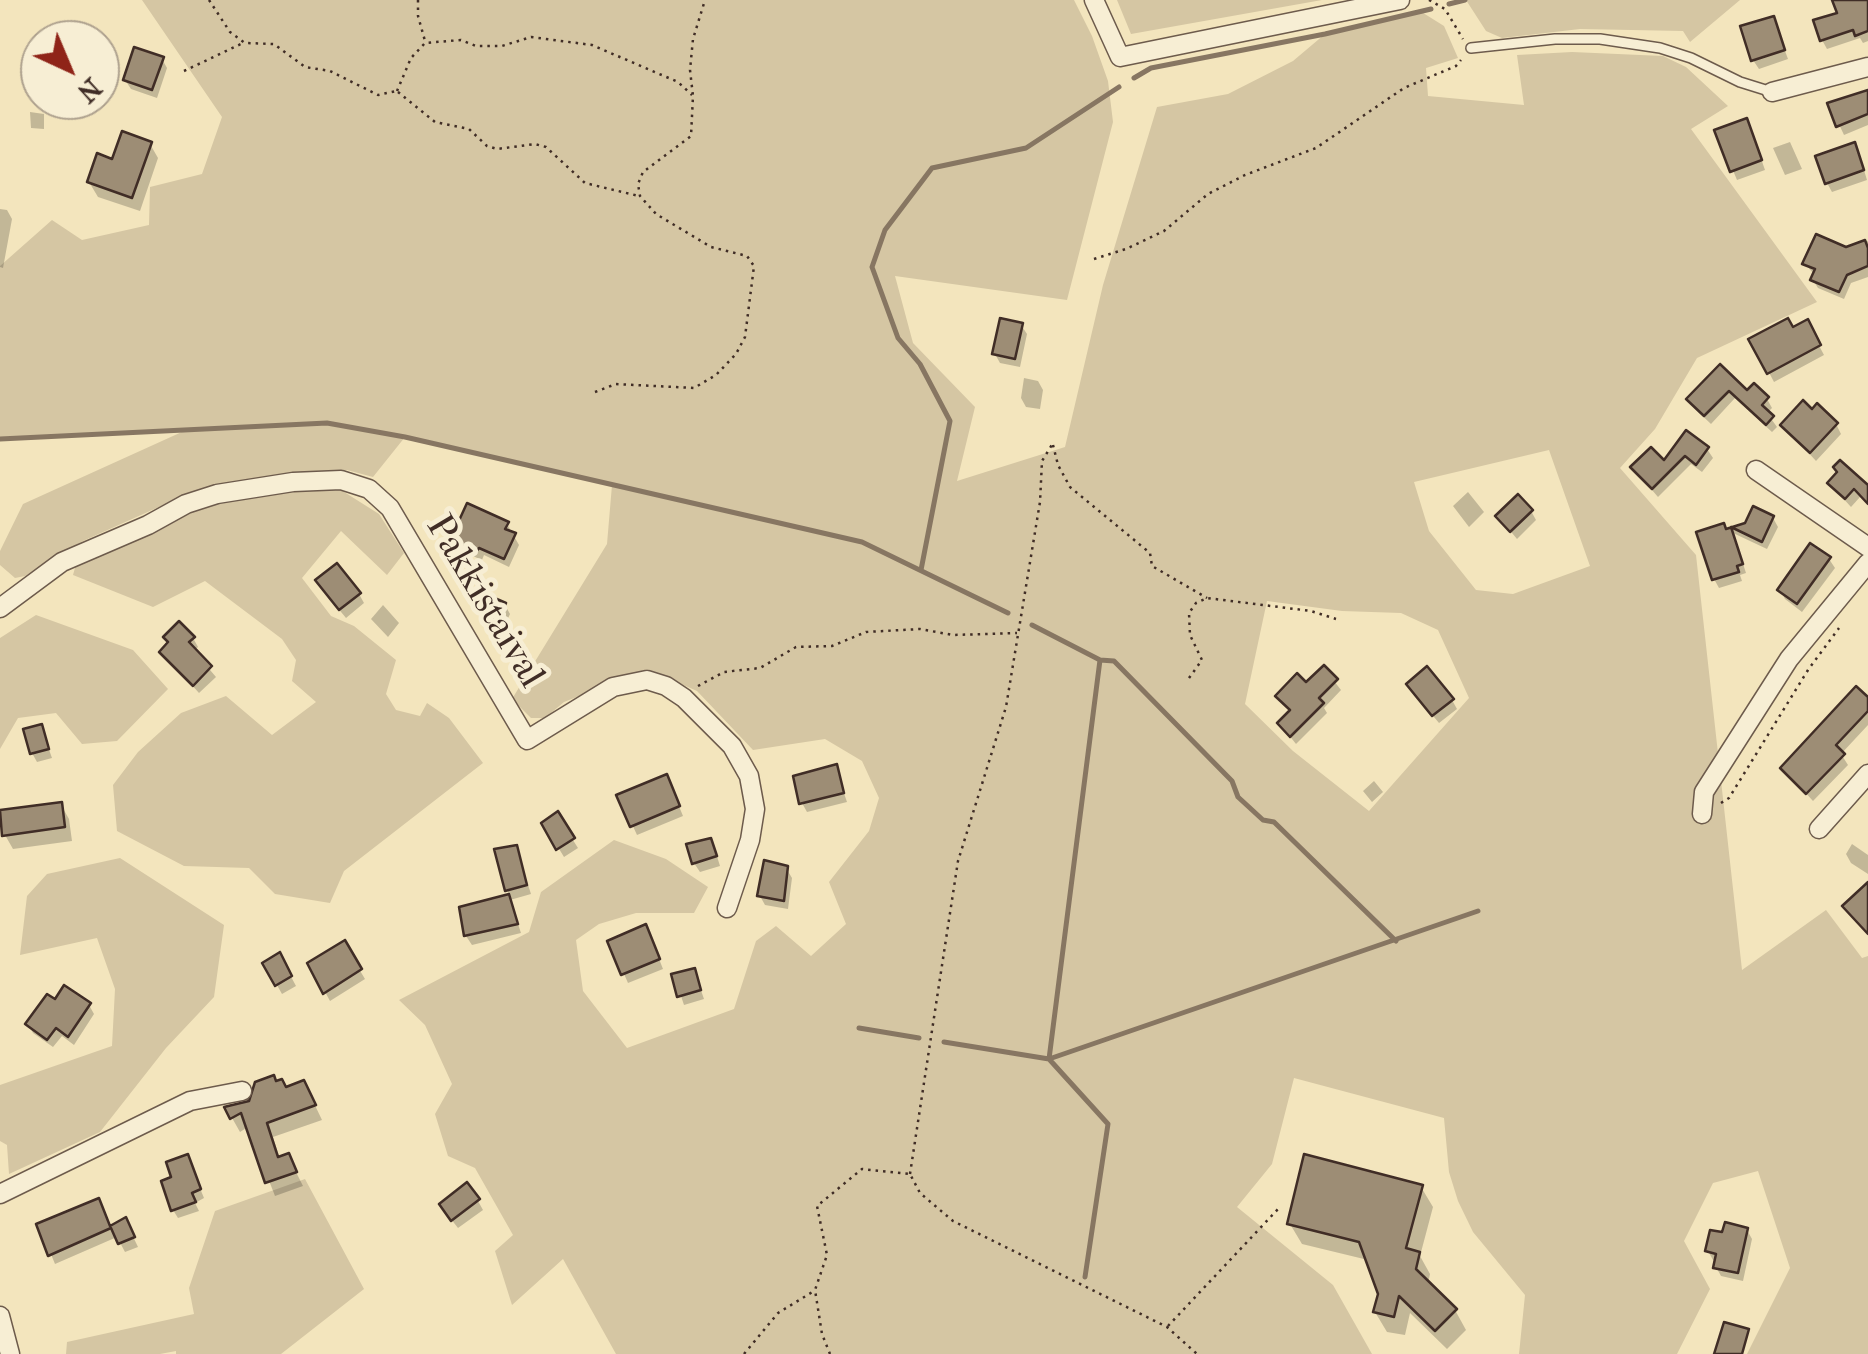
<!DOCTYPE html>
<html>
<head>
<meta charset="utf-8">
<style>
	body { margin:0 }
	#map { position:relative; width:1868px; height:1354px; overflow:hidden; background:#f3e5bd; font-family:"IM FELL French Canon",serif }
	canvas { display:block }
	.north { position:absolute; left:20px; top:20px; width:100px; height:100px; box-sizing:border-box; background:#f7eed4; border:2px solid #aea18e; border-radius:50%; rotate:136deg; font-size:28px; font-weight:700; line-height:40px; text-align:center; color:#402d26 }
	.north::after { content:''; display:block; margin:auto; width:35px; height:45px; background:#8f2418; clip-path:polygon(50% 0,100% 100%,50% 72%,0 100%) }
</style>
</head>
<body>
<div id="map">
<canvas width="1868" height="1354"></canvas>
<div class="north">N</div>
</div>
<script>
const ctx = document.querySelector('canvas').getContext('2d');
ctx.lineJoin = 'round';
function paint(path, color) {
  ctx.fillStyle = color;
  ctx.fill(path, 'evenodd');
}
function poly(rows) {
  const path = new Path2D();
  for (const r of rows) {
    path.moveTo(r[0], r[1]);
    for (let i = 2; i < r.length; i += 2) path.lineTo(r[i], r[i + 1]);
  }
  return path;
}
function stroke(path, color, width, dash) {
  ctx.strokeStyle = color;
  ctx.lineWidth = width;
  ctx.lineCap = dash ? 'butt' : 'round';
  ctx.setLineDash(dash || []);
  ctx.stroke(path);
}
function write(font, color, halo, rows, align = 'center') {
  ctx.font = font + ' "IM FELL French Canon",serif';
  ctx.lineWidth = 10;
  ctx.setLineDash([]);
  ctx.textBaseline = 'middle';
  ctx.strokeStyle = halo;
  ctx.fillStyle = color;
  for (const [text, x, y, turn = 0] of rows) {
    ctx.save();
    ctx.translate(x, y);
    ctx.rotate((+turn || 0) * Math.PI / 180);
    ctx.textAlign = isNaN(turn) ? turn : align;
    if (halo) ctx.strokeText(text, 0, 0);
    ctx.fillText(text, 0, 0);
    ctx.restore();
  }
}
paint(poly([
	[142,0,1074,0,1092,36,1108,81,1113,122,1067,300,895,276,913,343,975,407,957,481,1065,447,1103,285,1157,107,1228,94,1293,61,1325,34,1420,11,1444,26,1458,58,1426,68,1428,96,1524,105,1517,55,1572,52,1663,56,1686,67,1728,106,1691,129,1817,302,1697,358,1655,429,1620,468,1696,555,1742,970,1826,910,1862,958,1868,956,1868,1354,1747,1354,1790,1268,1758,1171,1713,1183,1684,1241,1710,1289,1677,1354,1519,1354,1525,1295,1473,1232,1458,1201,1449,1172,1444,1118,1294,1078,1272,1164,1237,1207,1333,1285,1372,1354,616,1354,563,1259,512,1305,495,1251,513,1235,475,1168,448,1156,435,1114,452,1084,425,1025,399,1000,529,932,541,892,614,840,666,859,708,887,694,913,636,913,599,924,576,940,583,991,627,1048,734,1009,756,941,776,926,811,956,846,924,829,882,869,831,879,798,862,761,825,739,753,750,697,691,647,669,564,702,545,718,531,718,512,699,607,544,612,485,405,437,373,477,347,470,190,493,83,541,25,576,15,578,0,565,0,551,23,504,184,431,0,439,0,266,52,220,82,240,149,225,150,187,202,174,222,117],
	[1549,450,1590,566,1513,594,1476,590,1429,531,1414,482],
	[1267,601,1342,611,1401,613,1438,630,1469,698,1369,811,1293,751,1245,704],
	[1117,0,1322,0,1131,34],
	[1466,0,1740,0,1690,42,1683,31,1580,29,1502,38,1486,31],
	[295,489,341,490,379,514,404,553,387,575,341,531,302,578,331,616,354,626,396,660,386,694,396,710,420,716,427,703,449,718,483,763,344,871,330,903,275,894,249,868,184,866,117,831,113,785,138,752,181,713,226,696,272,735,316,702,292,681,296,660,282,639,205,581,153,607,73,575,76,564,217,500],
	[36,615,133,650,168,689,117,741,82,744,56,713,18,718,0,749,0,638],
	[120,858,224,925,214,997,166,1048,100,1132,9,1174,7,1145,0,1141,0,1085,112,1046,115,989,97,938,20,955,27,896,47,874],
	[305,1179,364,1289,281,1354,176,1354,176,1351,160,1354,66,1354,67,1342,194,1314,189,1288,215,1211]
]), '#d5c6a3');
paint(poly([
	[1841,0,1868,0,1868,41,1863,43,1860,38,1827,49,1822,40,1840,14],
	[1773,19,1788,59,1759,69,1753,60],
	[162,59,167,68,157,98,131,89,125,80],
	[1868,92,1868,125,1844,135,1830,105],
	[30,112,44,114,44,129,31,128],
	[1751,130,1765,170,1737,180,1717,132],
	[1790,142,1802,169,1785,175,1773,148],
	[150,144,158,158,140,211,98,197,89,182],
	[1859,154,1867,180,1832,192,1827,183],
	[0,209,7,210,12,219,3,268,0,267],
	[1868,241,1868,277,1851,283,1844,299,1818,288,1813,280,1815,275,1805,264],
	[1807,323,1824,355,1774,382,1752,340,1793,330],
	[1021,325,1027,334,1020,367,1000,363,995,354],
	[1720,367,1747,394,1767,399,1772,408,1767,413,1777,427,1772,432,1735,398,1711,424,1694,408,1689,399],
	[1024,378,1038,381,1043,390,1040,409,1026,407,1021,398],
	[1836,424,1841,434,1816,461,1783,425],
	[1687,434,1707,449,1713,458,1702,472,1691,464,1658,497,1633,468,1665,464],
	[1830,484,1868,488,1868,505,1860,497,1851,507],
	[1468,492,1484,512,1469,527,1453,506],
	[1531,511,1536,520,1517,539,1498,516],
	[1773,518,1778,527,1767,549,1733,533,1746,573,1740,575,1742,581,1719,588,1714,579,1726,531],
	[507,524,519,545,509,567,484,555,482,560,466,553,455,536],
	[1829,559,1835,568,1802,612,1785,599,1780,590],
	[323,590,359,594,364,603,346,618],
	[383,605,399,623,388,637,371,619],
	[505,605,510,614,503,629,483,620,478,611],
	[193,638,198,647,194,651,216,677,199,693,162,652],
	[1324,668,1341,690,1324,708,1327,713,1296,744,1280,724,1291,713,1278,696,1306,686],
	[1414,693,1452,700,1457,709,1439,723],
	[1868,700,1868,725,1841,754,1848,765,1813,801,1783,768],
	[41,727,52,758,37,762,32,753],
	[835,767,847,802,807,812,802,803],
	[1374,781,1383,792,1372,802,1363,791],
	[671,787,683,816,637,835,619,796],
	[61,805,69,819,72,841,13,849,5,835],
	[557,815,578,848,564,857,544,824],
	[1852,844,1868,855,1868,874,1851,863,1846,854],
	[516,848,531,894,510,900,521,933,472,945,466,936,461,909,510,896,507,890],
	[715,850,720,866,700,872,694,863],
	[786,868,792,878,788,909,765,905,760,896],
	[650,936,663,969,628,983,610,942],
	[344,944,365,979,330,1001,310,964],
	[280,956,296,986,282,994,265,964],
	[694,970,704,999,684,1005,674,975],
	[55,1002,89,1005,94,1014,74,1045,62,1036,53,1047,33,1033,28,1024],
	[276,1083,311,1097,322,1120,273,1137,280,1159,288,1156,303,1186,275,1196,248,1127,240,1132,227,1109,251,1103],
	[187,1157,204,1198,195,1203,199,1211,178,1218,173,1210,174,1179],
	[1421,1187,1433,1207,1420,1256,1430,1274,1428,1284,1455,1310,1466,1330,1447,1349,1410,1313,1405,1335,1387,1332,1375,1312,1381,1294,1368,1260,1302,1244,1290,1224],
	[478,1201,483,1210,458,1228,447,1214],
	[103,1210,110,1228,125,1220,138,1247,125,1252,117,1237,55,1264,39,1225],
	[1747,1230,1752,1239,1743,1281,1721,1276,1716,1267,1717,1261,1713,1260,1708,1251,1724,1235]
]), '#0003');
stroke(poly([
	[1449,4,1465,0],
	[1134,78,1151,68,1325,34,1431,9],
	[0,439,327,423,405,437,862,542,1008,613],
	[921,570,950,421,920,364,898,338,872,267,885,230,932,168,1026,148,1119,87],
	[1032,625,1100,660,1114,661,1232,781,1238,797,1263,820,1274,822,1396,941],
	[859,1028,919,1038],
	[944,1042,1049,1059,1478,911],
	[1085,1277,1108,1124,1049,1059,1100,660]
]), '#877662', 5);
const building = poly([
	[1832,0,1868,0,1868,31,1855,36,1853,30,1820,41,1813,20,1837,13,1832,0],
	[1774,16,1785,50,1751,61,1740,26,1774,16],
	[134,47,164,57,152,90,123,80,134,47],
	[1868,90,1868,114,1836,127,1827,103,1868,90],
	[1747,118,1762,160,1730,172,1714,130,1747,118],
	[122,131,152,142,132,198,87,182,97,153,112,159,122,131],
	[1855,142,1864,170,1825,184,1815,156,1855,142],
	[1816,234,1846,247,1865,240,1868,248,1868,266,1847,275,1839,292,1810,280,1815,269,1802,264,1816,234],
	[1000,318,1023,323,1015,359,992,354,1000,318],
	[1788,318,1793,327,1808,319,1821,345,1767,374,1748,339,1788,318],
	[1720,364,1747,390,1754,383,1769,397,1762,405,1774,416,1766,425,1729,391,1704,416,1686,399,1720,364],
	[1803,400,1812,409,1817,403,1838,423,1810,453,1780,425,1803,400],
	[1686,430,1709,447,1696,465,1685,456,1652,489,1630,467,1651,447,1664,460,1686,430],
	[1840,460,1868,485,1868,504,1854,489,1845,499,1827,483,1837,472,1833,467,1840,460],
	[1518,494,1533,510,1510,532,1495,516,1518,494],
	[467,503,509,522,505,529,516,533,504,559,479,548,476,552,458,544,460,540,452,536,467,503],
	[1753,506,1774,516,1762,542,1731,527,1743,564,1737,566,1739,572,1712,580,1696,532,1724,523,1726,529,1745,523,1753,506],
	[1810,543,1831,557,1797,604,1777,590,1810,543],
	[337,563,361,593,339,610,315,580,337,563],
	[483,593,506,603,498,621,475,611,483,593],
	[179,621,195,637,189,642,212,666,193,686,159,652,168,642,163,637,179,621],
	[1324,665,1338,679,1319,698,1324,703,1290,737,1277,723,1290,710,1275,696,1297,673,1306,682,1324,665],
	[1427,666,1454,699,1432,716,1406,684,1427,666],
	[1856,686,1868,697,1868,711,1836,745,1845,754,1806,794,1780,768,1856,686],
	[42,724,49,749,30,754,23,729,42,724],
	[837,764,844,793,799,804,793,776,837,764],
	[667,774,680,806,630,827,616,795,667,774],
	[62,802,65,827,2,836,0,810,62,802],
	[558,811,575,838,556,850,541,823,558,811],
	[711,838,717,856,692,864,686,844,711,838],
	[517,845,527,885,505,891,494,849,517,845],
	[764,860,788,866,784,901,757,896,764,860],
	[1868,882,1868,934,1842,906,1868,882],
	[509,894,518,924,464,936,459,907,509,894],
	[646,924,660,959,621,975,607,941,646,924],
	[345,940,362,969,323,994,307,963,345,940],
	[280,952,292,976,275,986,262,963,280,952],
	[695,968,701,990,677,997,671,974,695,968],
	[64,985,91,1003,68,1037,56,1028,47,1040,25,1024,47,994,55,999,64,985],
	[274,1075,276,1081,282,1079,286,1087,304,1080,316,1105,267,1123,278,1157,289,1153,297,1172,265,1183,241,1113,230,1119,224,1107,249,1101,255,1082,274,1075],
	[188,1154,201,1189,192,1193,196,1202,171,1211,161,1181,171,1177,166,1162,188,1154],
	[1304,1154,1423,1185,1406,1248,1420,1252,1416,1269,1457,1309,1435,1331,1399,1296,1394,1317,1373,1312,1378,1294,1359,1242,1287,1224,1304,1154],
	[467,1182,480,1199,451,1221,439,1204,467,1182],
	[99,1198,110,1226,126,1217,135,1237,118,1244,111,1228,48,1256,36,1224,99,1198],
	[1725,1222,1748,1228,1738,1273,1713,1268,1716,1254,1705,1251,1710,1230,1722,1232,1725,1222],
	[1724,1322,1749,1329,1742,1354,1714,1354,1724,1322]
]);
paint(building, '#9d8d75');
stroke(building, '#402d26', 2.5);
const service = poly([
	[1471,48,1555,39,1600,39,1660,48,1691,58,1740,82,1772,92]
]);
const minor = poly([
	[1094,0,1120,57,1400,0],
	[1772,92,1868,67],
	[1756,470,1868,547],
	[0,608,62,562,148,525,186,504,217,494,293,482,341,480,369,489,390,508,527,740,613,687,647,680,666,686,684,698,732,746,749,776,755,809,750,840,727,908],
	[1702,814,1704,792,1789,659,1868,563],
	[1819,829,1868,774],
	[0,1194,190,1101,242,1091],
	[0,1316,10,1354]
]);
stroke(service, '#6d5b4c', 12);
stroke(minor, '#6d5b4c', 21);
stroke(poly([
	[209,0,230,32,245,43,274,44,305,67,330,71,378,95,396,91],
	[418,0,418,16,425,41],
	[1429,0,1445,9,1463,39],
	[184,71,243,43],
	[397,91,411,58,425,43,461,40,476,46,502,46,531,37,592,45,678,82,692,95],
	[398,92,435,122,469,129,487,146,497,149,535,144,546,147,585,183,639,196],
	[1094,259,1126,249,1164,231,1208,194,1245,175,1316,148,1404,88,1456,66,1461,60],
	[595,392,616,384,694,388,716,375,736,354,745,337,754,266,747,256,711,247,656,214,640,196,638,184,643,172,691,136,693,96,690,70,693,39,705,0],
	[1053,445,1058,465,1070,487,1150,553,1152,566,1207,598],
	[1189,678,1202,660,1190,635,1189,613,1196,603,1207,598,1311,611,1336,619],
	[698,686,724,672,760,668,796,647,832,646,866,632,920,629,953,635,1017,633],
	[1721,803,1729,798,1808,670,1839,628],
	[910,1174,958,861,1006,707,1040,502,1042,461,1053,443],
	[1168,1326,1279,1208],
	[744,1354,778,1313,814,1291],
	[830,1354,822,1334,815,1290,827,1255,817,1206,862,1169,910,1174,920,1193,953,1221,1167,1327,1197,1354]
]), '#402d26', 2.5, [2.5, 5]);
stroke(service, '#f7eed4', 9);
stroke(minor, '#f7eed4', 18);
write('38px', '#402d26', '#f7eed4', [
	["Pakkistaival",484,602,59]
]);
</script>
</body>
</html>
